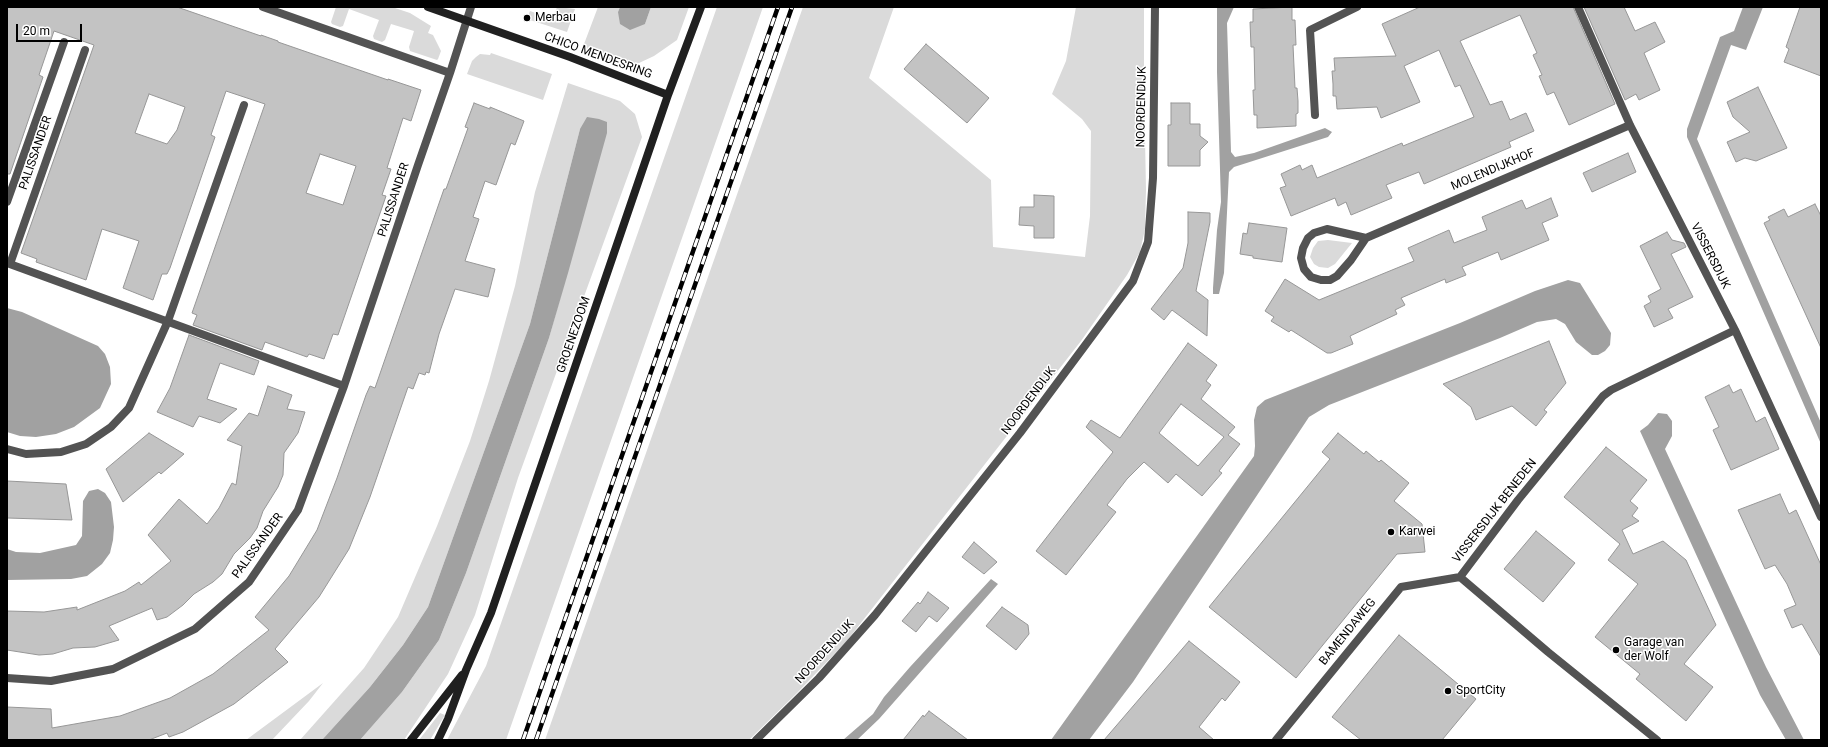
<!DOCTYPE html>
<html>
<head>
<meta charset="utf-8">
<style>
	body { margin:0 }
	#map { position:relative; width:1828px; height:747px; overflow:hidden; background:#fff; font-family:Roboto,sans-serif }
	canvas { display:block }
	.frame { position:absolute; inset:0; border:8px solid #000; pointer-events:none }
	.scale { position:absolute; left:16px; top:24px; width:66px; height:18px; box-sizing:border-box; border:2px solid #000; border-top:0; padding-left:5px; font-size:12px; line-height:14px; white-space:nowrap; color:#000; -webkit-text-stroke:3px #fff; paint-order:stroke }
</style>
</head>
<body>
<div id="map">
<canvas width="1828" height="747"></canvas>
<div class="frame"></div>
<div class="scale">20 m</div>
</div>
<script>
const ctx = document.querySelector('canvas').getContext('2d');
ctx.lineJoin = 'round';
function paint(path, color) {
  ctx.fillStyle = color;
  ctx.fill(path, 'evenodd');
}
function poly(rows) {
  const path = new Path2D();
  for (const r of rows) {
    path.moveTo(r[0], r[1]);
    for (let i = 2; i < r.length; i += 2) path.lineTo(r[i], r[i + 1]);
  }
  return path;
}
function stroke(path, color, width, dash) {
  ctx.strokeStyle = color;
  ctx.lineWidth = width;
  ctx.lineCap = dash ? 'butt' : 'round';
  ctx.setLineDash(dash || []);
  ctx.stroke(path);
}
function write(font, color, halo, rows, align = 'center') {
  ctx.font = font + ' Roboto,sans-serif';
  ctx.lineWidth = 3;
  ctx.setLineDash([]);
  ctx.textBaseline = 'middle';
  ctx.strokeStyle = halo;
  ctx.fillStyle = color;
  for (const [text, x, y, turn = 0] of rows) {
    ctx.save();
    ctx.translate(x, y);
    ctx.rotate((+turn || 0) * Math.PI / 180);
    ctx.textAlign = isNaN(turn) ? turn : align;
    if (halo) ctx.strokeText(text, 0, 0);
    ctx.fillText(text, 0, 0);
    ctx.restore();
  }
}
paint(poly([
	[336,7,392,7,410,13,431,26,428,33,433,35,441,51,438,59,437,60,410,51,409,47,414,31,391,24,385,40,382,42,374,39,373,36,379,20,349,9,343,26,340,27,332,24,331,22],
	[557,7,575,9,567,32,527,19,530,11,553,19],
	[598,7,620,7,618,12,645,24,651,7,689,7,677,40,654,56,639,63,613,63,581,52],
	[717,7,763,7,506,740,447,740,486,666],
	[803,7,894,7,869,78,991,180,993,247,1085,257,1090,216,1091,131,1082,119,1052,94,1066,61,1076,7,1144,7,1144,86,1146,190,1145,229,1140,252,1127,275,1081,341,846,642,797,693,749,740,545,740],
	[491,53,552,74,543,100,467,74,472,61,476,57,480,54,490,55],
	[568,83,620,101,635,114,642,137,518,478,475,615,448,674,404,740,360,740,402,692,439,640,466,573,549,338,582,220,580,129,530,324,428,607,403,645,370,687,322,740,300,740,364,668,398,617,437,526,470,441,489,381,515,286,535,192],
	[1328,240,1352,243,1335,264,1328,268,1319,267,1314,264,1310,257,1313,248,1318,241],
	[323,683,309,701,272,740,246,740],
	[440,713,445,715,430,740,419,740]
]), '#dadada');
paint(poly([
	[620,7,651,7,645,24,630,30,620,24,618,12],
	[1217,7,1234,7,1227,23,1231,152,1235,157,1254,153,1325,128,1332,132,1328,137,1234,167,1229,172,1224,273,1219,294,1213,294,1213,288,1217,230,1221,202,1217,72],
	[1743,7,1763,7,1746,50,1731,45,1697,139,1821,423,1821,444,1687,137,1687,129,1720,37,1734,31],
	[587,117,599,119,607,122,607,133,568,273,549,338,466,573,439,640,402,692,360,740,322,740,370,687,403,645,428,607,530,324,580,129],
	[1568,280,1580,283,1611,333,1610,345,1605,351,1598,355,1592,355,1576,342,1565,324,1556,319,1537,322,1500,338,1329,405,1309,417,1133,682,1089,740,1051,740,1254,456,1255,446,1254,420,1257,407,1265,400,1460,323,1535,291],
	[7,308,22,312,98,346,105,354,110,367,111,384,100,408,74,427,56,434,36,437,20,436,7,432],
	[1658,413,1667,414,1672,421,1672,436,1665,449,1766,667,1804,740,1786,740,1760,695,1640,431,1648,425],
	[98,489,105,493,111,502,114,527,113,540,110,553,102,564,87,576,71,579,7,580,7,549,16,552,40,553,76,545,82,536,83,501,89,491],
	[991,579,998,584,879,719,857,740,843,740,873,714,884,697,910,667]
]), '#a1a1a1');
const building = poly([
	[7,7,177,7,261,36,261,35,278,41,278,42,388,80,388,79,421,90,411,121,403,118,387,168,391,169,382,195,386,196,338,335,333,334,324,359,309,354,307,357,265,342,262,350,193,325,197,315,192,313,265,104,226,91,211,135,215,137,170,268,167,274,162,274,153,300,123,288,139,241,102,229,86,280,36,262,37,259,21,253,94,45,54,31,39,75,43,77,10,174,7,174,7,7],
	[149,94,185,107,177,130,167,144,135,133,149,94],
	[320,154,356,166,343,205,306,193,320,154],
	[1292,7,1292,20,1295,20,1296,45,1293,45,1295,88,1297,88,1298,101,1298,113,1296,114,1296,126,1257,128,1257,115,1254,115,1253,90,1255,90,1254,47,1251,47,1250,22,1253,22,1253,9,1292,7],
	[1420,7,1573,7,1615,104,1569,125,1554,92,1547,95,1539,76,1542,75,1533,55,1537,53,1520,15,1460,41,1490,105,1502,101,1510,120,1526,113,1534,131,1509,142,1511,147,1424,184,1419,172,1386,185,1392,198,1351,215,1346,202,1338,206,1335,198,1291,216,1280,188,1286,186,1281,174,1300,165,1302,170,1312,165,1317,178,1402,143,1403,146,1474,117,1460,85,1455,87,1439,50,1404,66,1420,102,1381,118,1377,107,1337,109,1336,96,1333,96,1333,84,1332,71,1335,71,1334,58,1396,56,1382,24,1420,7],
	[1584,7,1624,7,1635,31,1655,22,1665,42,1644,53,1660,90,1639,100,1636,94,1625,100,1584,7],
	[1800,7,1821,7,1821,76,1784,62,1789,49,1786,47,1800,7],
	[926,44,989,98,967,123,904,69,926,44],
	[1758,87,1787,148,1756,161,1745,158,1736,162,1727,142,1750,132,1733,117,1727,102,1758,87],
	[474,103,490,109,490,107,524,121,515,145,511,143,496,185,485,181,473,217,479,219,465,261,495,269,488,297,455,289,439,334,429,373,426,372,425,375,419,373,413,389,408,387,370,497,349,549,319,597,275,649,288,662,234,704,183,732,169,737,167,733,149,740,7,740,7,707,51,709,52,728,120,716,170,698,213,674,269,630,255,617,289,576,317,530,337,478,366,395,370,386,375,388,444,189,446,189,468,128,465,127,474,103],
	[1171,103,1190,103,1190,124,1200,124,1200,136,1208,142,1200,150,1200,166,1168,166,1168,125,1171,125,1171,103],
	[1628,153,1636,172,1592,192,1583,173,1628,153],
	[1034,195,1054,196,1054,238,1034,238,1034,226,1019,225,1020,207,1034,207,1034,195],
	[1551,198,1558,216,1542,223,1549,240,1501,260,1498,252,1462,267,1466,275,1446,283,1445,279,1401,298,1405,305,1395,310,1397,314,1350,336,1353,344,1331,353,1327,353,1291,330,1289,332,1271,321,1274,317,1265,311,1285,279,1319,300,1414,261,1408,248,1449,230,1454,243,1487,230,1482,217,1522,200,1526,209,1551,198],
	[1815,204,1821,216,1821,348,1764,223,1770,220,1768,217,1784,209,1788,217,1815,204],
	[1188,212,1210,213,1210,222,1196,291,1208,300,1207,336,1172,310,1164,320,1151,309,1183,268,1188,243,1188,212],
	[1249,223,1287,228,1282,262,1253,258,1253,256,1240,254,1243,233,1247,234,1249,223],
	[1667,232,1672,240,1684,243,1686,247,1671,254,1693,297,1668,309,1673,318,1654,327,1644,306,1651,302,1648,296,1661,289,1640,246,1667,232],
	[189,335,259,361,254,375,220,363,207,399,237,409,220,423,199,416,193,427,157,412,170,388,189,335],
	[1549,341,1566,383,1544,410,1547,412,1536,426,1512,406,1476,420,1471,407,1443,384,1549,341],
	[1188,343,1217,365,1206,381,1211,385,1201,399,1235,427,1228,435,1240,444,1219,471,1222,473,1202,496,1176,474,1168,483,1144,462,1127,479,1107,505,1116,512,1066,575,1036,551,1113,452,1086,427,1091,420,1120,438,1188,343],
	[1181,404,1224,437,1198,466,1159,433,1181,404],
	[1729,385,1733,393,1741,389,1756,422,1765,417,1779,449,1731,470,1713,430,1719,427,1705,397,1729,385],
	[268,386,292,395,287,409,305,412,298,433,284,453,283,475,278,487,263,511,257,528,250,538,234,554,222,574,213,582,194,594,183,605,167,617,157,620,152,608,109,626,119,640,95,647,73,648,53,654,39,655,7,650,7,611,44,612,77,607,77,610,125,591,139,582,141,585,171,561,148,535,179,499,207,524,219,508,232,483,236,485,242,446,227,440,249,413,258,416,268,386],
	[149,433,184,454,161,474,159,472,123,502,106,469,149,433],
	[1338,433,1364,454,1366,451,1379,462,1381,460,1409,483,1394,501,1422,524,1425,552,1397,554,1296,678,1209,607,1330,459,1322,452,1338,433],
	[1606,447,1647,480,1630,501,1638,508,1632,516,1639,521,1622,530,1633,554,1663,541,1686,560,1716,625,1684,664,1713,687,1686,721,1636,679,1640,674,1595,637,1638,584,1608,560,1620,544,1564,497,1606,447],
	[7,481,66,484,72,520,7,518,7,481],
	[1780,494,1789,514,1796,510,1821,565,1821,657,1802,624,1792,628,1784,610,1796,605,1787,584,1775,565,1765,569,1738,510,1780,494],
	[1536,531,1575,563,1543,602,1504,569,1536,531],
	[974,542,997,562,984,574,962,557,974,542],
	[928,592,949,608,937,622,929,616,916,632,902,621,918,602,920,604,928,592],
	[1002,607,1028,625,1029,634,1016,650,986,626,1002,607],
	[1399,635,1476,699,1442,740,1361,740,1332,717,1399,635],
	[1189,641,1240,682,1225,701,1222,698,1199,727,1214,740,1104,740,1189,641],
	[929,711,968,740,903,740,923,715,924,717,929,711]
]);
paint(building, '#c3c3c3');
stroke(building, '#979797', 1);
stroke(poly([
	[263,7,450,73],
	[1578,7,1630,125,1735,330,1821,517],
	[1315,115,1310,30,1357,7],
	[7,202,64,42],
	[1366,238,1351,260,1337,276,1330,280,1321,280,1311,277,1304,269,1301,258,1303,248,1308,238,1314,233,1327,229,1366,238,1630,125],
	[7,263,344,386],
	[10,264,85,50],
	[7,449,26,454,61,452,86,444,111,427,129,408,168,321,244,105],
	[7,678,51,681,113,669,195,629,249,582,298,510,344,386,418,165,450,73,471,7],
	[756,740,819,678,875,615,1020,433,1133,281,1148,242,1153,178,1155,7],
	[1276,740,1401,587,1460,577],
	[1657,740,1548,652,1460,577,1518,500,1603,396,1611,390,1735,330]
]), '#535353', 8);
stroke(poly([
	[428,7,570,57,668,95],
	[411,740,462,675],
	[438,740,448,719,466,670,491,613,668,95,701,7]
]), '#202020', 8);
const rail = poly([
	[523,740,778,7],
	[536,740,792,7]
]);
stroke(rail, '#000', 4.5);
stroke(rail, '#fff', 3, [9]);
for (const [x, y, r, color] of [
	[527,18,4,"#000"],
	[1391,532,4,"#000"],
	[1616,650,4,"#000"],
	[1448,691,4,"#000"]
]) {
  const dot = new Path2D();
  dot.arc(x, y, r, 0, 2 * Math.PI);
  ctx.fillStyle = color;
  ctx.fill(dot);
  stroke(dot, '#fff', 1.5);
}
write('12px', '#000', '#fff', [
	["Merbau",535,18],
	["Karwei",1399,532],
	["Garage van",1624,643],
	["der Wolf",1624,657],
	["SportCity",1456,691]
], 'left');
write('12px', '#000', '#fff', [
	["CHICO MENDESRING",598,56,20],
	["NOORDENDIJK",1142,107,-89],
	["PALISSANDER",36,153,-71],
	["MOLENDIJKHOF",1493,170,-23],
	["PALISSANDER",394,200,-72],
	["VISSERSDIJK",1710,256,63],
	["GROENEZOOM",574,335,-71],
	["NOORDENDIJK",1029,401,-53],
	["VISSERSDIJK BENEDEN",1495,511,-52],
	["PALISSANDER",258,546,-54],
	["BAMENDAWEG",1348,632,-51],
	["NOORDENDIJK",825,652,-48]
]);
</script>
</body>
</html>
